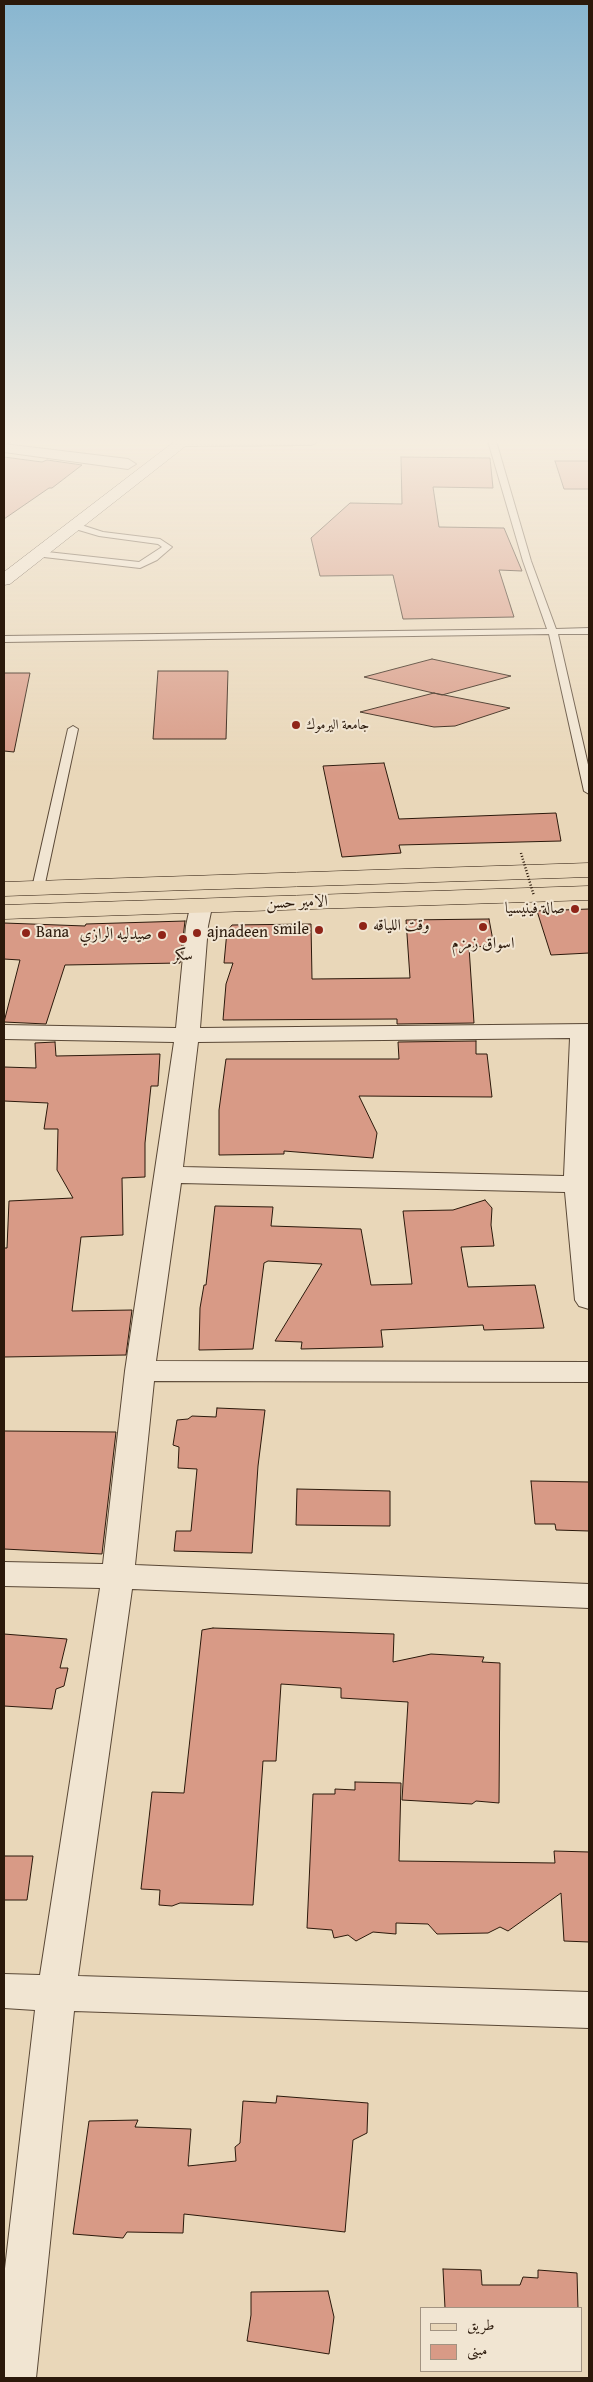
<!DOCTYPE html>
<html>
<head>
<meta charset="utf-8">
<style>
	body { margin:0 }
	#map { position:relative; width:593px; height:2382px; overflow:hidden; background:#e9d7b9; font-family:"Gentium Book Plus",Amiri,serif }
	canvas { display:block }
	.frame { position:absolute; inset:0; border:5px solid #2b190b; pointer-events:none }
	.legend { position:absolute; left:420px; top:2307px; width:162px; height:65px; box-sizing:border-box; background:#f1e5d2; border:1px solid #a29382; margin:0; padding:6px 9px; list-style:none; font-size:15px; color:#2b190b }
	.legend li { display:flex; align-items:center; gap:10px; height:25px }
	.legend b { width:25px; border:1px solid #a29382 }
</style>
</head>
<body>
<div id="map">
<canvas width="593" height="2382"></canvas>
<div class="frame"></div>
<ul class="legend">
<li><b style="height:6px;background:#e9d7b9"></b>طريق</li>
<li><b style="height:14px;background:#d89a86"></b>مبنى</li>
</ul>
</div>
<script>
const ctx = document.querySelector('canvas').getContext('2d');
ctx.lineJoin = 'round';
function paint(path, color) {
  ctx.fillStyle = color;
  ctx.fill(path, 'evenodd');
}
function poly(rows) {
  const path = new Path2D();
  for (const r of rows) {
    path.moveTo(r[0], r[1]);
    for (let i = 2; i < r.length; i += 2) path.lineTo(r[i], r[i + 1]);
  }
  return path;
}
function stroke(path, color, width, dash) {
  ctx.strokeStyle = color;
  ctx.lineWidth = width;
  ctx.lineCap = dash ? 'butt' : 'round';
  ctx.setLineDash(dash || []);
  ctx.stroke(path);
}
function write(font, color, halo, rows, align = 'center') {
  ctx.font = font + ' "Gentium Book Plus",Amiri,serif';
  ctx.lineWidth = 4;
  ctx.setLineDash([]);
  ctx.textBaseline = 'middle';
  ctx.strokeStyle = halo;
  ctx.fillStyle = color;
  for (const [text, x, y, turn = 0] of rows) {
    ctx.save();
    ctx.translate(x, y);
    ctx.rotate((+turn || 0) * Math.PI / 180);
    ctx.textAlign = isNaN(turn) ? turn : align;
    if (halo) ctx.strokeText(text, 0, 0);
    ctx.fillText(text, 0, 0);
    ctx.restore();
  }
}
const building = poly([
	[4,457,42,462,47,460,82,465,52,488,49,488,4,519,4,457],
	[401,457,490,458,493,488,433,487,439,527,504,528,522,571,499,570,514,617,403,619,393,575,320,576,311,538,350,503,402,504,401,457],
	[555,461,589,461,589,489,564,489,555,461],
	[432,659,511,676,442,695,364,677,432,659],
	[158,671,228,671,226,739,153,739,158,671],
	[4,673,30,673,14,752,4,751,4,673],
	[434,693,510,708,455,726,434,727,360,712,434,693],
	[384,763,399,819,556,813,561,841,399,845,401,853,342,857,323,766,384,763],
	[589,909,589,953,551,955,537,911,589,909],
	[489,919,494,946,469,947,474,1023,397,1024,397,1019,223,1020,226,984,233,963,224,963,227,931,232,925,311,924,312,979,410,978,406,920,489,919],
	[185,921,180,963,65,965,46,1024,4,1022,20,960,4,959,4,923,85,926,86,924,185,921],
	[476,1041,476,1054,487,1054,492,1097,359,1096,377,1133,373,1158,284,1151,284,1154,219,1155,219,1110,226,1059,399,1059,398,1042,476,1041],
	[55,1042,56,1056,160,1054,158,1086,151,1086,145,1143,145,1177,122,1178,123,1235,81,1237,72,1311,132,1310,126,1355,4,1357,4,1248,7,1248,9,1201,73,1198,57,1170,58,1129,44,1129,48,1103,4,1101,4,1067,36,1068,35,1043,55,1042],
	[485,1200,492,1208,491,1225,494,1246,461,1247,468,1287,535,1285,544,1328,484,1330,483,1325,381,1330,383,1347,301,1349,302,1342,275,1341,322,1264,268,1261,264,1263,253,1349,199,1350,200,1308,204,1285,206,1285,215,1206,273,1207,271,1226,361,1229,371,1285,412,1284,403,1211,453,1210,485,1200],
	[217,1408,265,1410,258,1466,252,1553,174,1551,176,1531,191,1531,197,1469,178,1468,179,1447,173,1445,177,1420,188,1419,192,1416,216,1417,217,1408],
	[4,1431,116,1432,102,1554,4,1549,4,1431],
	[531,1481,589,1482,589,1531,556,1530,555,1524,535,1524,531,1481],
	[297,1489,390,1491,390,1526,296,1525,297,1489],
	[213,1628,394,1634,393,1662,431,1654,484,1657,482,1662,500,1663,499,1803,476,1801,472,1804,402,1800,408,1702,341,1698,341,1688,281,1684,276,1761,263,1761,253,1905,180,1903,172,1906,159,1905,160,1890,141,1889,152,1792,184,1793,202,1630,213,1628],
	[4,1634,67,1639,60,1668,68,1668,64,1686,56,1689,52,1709,4,1706,4,1634],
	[355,1782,401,1783,399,1861,555,1863,554,1851,589,1852,589,1942,564,1941,561,1893,508,1931,500,1927,488,1933,437,1934,428,1924,396,1923,396,1934,373,1932,356,1941,348,1935,334,1938,332,1930,307,1928,313,1794,335,1794,335,1789,355,1790,355,1782],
	[4,1856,33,1856,27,1900,4,1900,4,1856],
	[277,2096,368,2103,367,2133,353,2140,345,2232,184,2214,183,2233,127,2232,123,2238,73,2234,89,2121,138,2120,135,2127,191,2129,188,2166,236,2161,235,2147,240,2143,243,2101,276,2103,277,2096],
	[443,2269,481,2270,482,2285,520,2285,523,2277,538,2278,538,2270,577,2273,578,2308,445,2308,443,2269],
	[328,2291,334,2317,329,2354,247,2341,251,2315,251,2292,328,2291]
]);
paint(building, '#d89a86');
stroke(building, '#2b190b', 1);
const lane = poly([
	[4,441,12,441,4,445,4,441],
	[488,441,496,441,531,561,556,629,589,628,589,634,558,634,589,769,589,794,584,791,549,634,4,642,4,636,547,629,523,561,488,441],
	[75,523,103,532,160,539,172,547,157,560,140,568,35,556,35,552,38,551,139,562,162,547,158,544,99,536,72,528,71,526,75,523],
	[73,726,78,729,44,888,38,891,32,888,68,729,73,726]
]);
const street = poly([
	[176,441,319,441,312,445,182,446,177,445,176,441],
	[4,444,128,459,136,464,128,469,4,452,4,444],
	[201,900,209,902,212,907,208,926,200,1028,589,1024,589,1309,579,1306,575,1300,565,1192,181,1183,156,1361,589,1362,589,1382,154,1381,135,1565,589,1584,589,1608,132,1589,78,1976,589,1992,589,2028,74,2011,36,2378,4,2378,4,2277,35,2010,4,2008,4,1974,40,1975,100,1588,4,1586,4,1562,103,1564,125,1371,174,1042,4,1039,4,1025,176,1028,186,926,190,907,193,902,201,900],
	[570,1038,564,1176,183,1167,198,1042,570,1038]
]);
const secondary = poly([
	[175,441,192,441,10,584,4,585,4,572,175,441]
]);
const primary = poly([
	[589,863,589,877,4,896,4,882,589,863],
	[589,886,589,900,4,919,4,905,589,886]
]);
stroke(lane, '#5a4836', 2);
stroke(street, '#5a4836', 2);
stroke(secondary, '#2b190b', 1);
stroke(primary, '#2b190b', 1);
paint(lane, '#f1e5d2');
paint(street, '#f1e5d2');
paint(secondary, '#f1e5d2');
paint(primary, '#e9d7b9');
stroke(poly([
	[521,853,534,896]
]), '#2b190b', 2.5, [1, 2]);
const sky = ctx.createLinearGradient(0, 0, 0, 774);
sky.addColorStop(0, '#88b6d0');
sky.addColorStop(0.57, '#f5ede0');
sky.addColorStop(1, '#f5ede000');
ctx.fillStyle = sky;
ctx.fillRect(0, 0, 593, 774);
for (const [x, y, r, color] of [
	[296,725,5,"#8f2418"],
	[575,909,5,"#8f2418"],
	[363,926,5,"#8f2418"],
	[483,927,5,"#8f2418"],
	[319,930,5,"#8f2418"],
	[26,933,5,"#8f2418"],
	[197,933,5,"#8f2418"],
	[162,935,5,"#8f2418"],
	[183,939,5,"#8f2418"]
]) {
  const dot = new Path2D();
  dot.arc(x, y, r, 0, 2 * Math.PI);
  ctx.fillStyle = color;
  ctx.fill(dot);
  stroke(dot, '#f1e5d2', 2);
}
write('14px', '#2b190b', '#f1e5d2', [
	["جامعة اليرموك",306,725]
], 'left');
write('16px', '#2b190b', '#f1e5d2', [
	["الامير حسن",297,903,-2]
]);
write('16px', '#2b190b', '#f1e5d2', [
	["صالة فينيسيا",565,909],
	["وقت اللياقه",373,926,"left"],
	["smile",309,930],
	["Bana",36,933,"left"],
	["ajnadeen",207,933,"left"],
	["صيدليه الرازي",152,935],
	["اسواق زمزم",483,944,"center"],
	["سكر",183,956,"center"]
], 'right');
</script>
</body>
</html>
